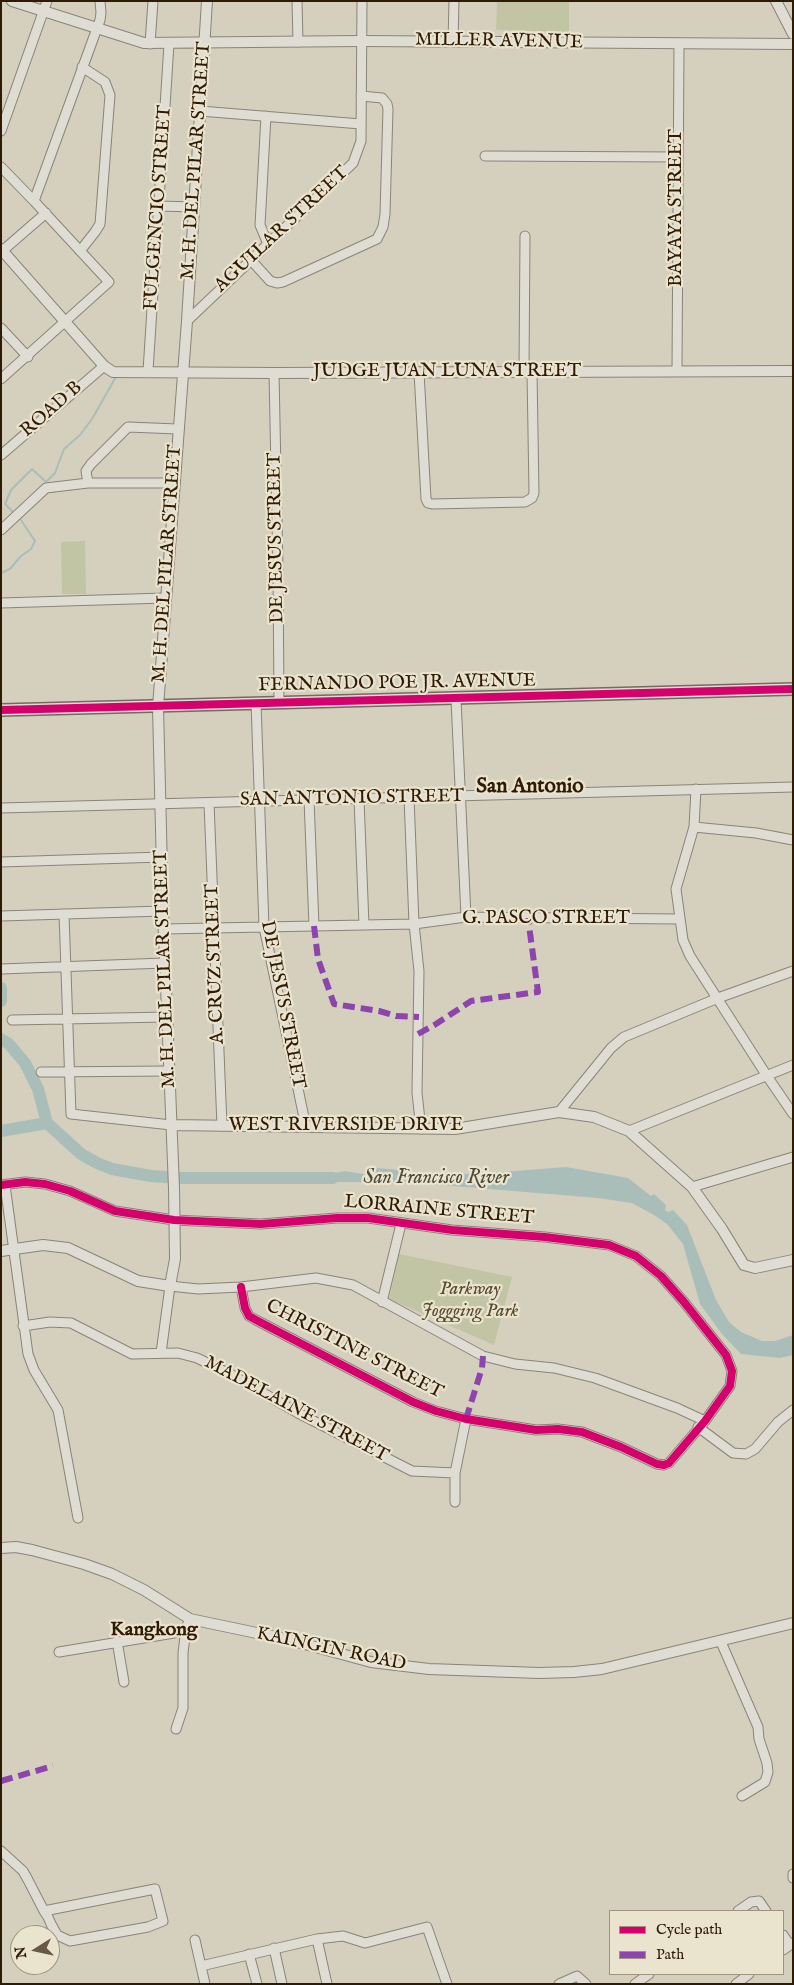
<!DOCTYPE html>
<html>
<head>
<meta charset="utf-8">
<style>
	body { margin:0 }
	#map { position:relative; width:794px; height:1985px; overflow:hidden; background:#d5cfbe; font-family:"IM FELL English",serif }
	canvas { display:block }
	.frame { position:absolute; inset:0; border:2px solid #2e1a05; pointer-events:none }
	.legend { position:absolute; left:609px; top:1910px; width:175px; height:65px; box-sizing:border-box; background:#eae3ce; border:1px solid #9f937e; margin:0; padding:6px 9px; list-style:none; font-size:15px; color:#2e1a05 }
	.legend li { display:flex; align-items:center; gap:10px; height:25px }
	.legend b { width:25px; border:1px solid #9f937e }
	.north { position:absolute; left:10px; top:1925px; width:50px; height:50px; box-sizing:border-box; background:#eae3ce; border:1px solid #9f937e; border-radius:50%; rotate:260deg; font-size:14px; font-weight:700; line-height:20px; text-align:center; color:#2e1a05 }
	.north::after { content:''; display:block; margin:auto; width:18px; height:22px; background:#685946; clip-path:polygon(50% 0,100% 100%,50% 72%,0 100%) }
</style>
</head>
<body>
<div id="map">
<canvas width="794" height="1985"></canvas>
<div class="frame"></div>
<ul class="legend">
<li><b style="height:6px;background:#d6006c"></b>Cycle path</li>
<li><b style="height:6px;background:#8e44ad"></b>Path</li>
</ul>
<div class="north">N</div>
</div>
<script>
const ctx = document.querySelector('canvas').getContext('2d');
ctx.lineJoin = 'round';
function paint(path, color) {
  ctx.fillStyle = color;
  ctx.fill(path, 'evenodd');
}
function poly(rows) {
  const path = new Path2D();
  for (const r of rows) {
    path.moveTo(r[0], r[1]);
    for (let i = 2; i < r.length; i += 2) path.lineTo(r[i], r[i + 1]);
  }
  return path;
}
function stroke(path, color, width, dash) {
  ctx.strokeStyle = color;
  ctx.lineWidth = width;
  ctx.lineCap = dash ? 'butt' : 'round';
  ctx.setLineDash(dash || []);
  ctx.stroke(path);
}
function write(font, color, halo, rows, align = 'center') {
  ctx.font = font + ' "IM FELL English",serif';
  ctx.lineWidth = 4.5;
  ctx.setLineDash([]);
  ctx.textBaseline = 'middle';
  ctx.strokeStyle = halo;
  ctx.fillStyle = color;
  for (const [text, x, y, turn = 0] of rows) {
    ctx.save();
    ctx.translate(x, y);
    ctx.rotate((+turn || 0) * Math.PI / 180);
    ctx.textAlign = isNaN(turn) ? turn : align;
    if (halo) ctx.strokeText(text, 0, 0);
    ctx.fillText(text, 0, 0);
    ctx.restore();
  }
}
paint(poly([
	[497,1,569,1,569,32,496,30],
	[85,541,86,594,62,594,61,542],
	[399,1254,512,1277,494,1345,389,1299]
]), '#c2c5a3');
paint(poly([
	[566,1167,628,1178,651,1196,654,1194,666,1205,665,1210,668,1212,673,1210,687,1225,716,1300,729,1322,741,1332,762,1341,775,1341,793,1335,793,1355,780,1358,741,1354,722,1334,700,1304,683,1244,667,1224,654,1215,632,1203,598,1198,405,1182,315,1182,316,1177,345,1171,374,1176,375,1168,401,1170,412,1174,477,1174]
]), '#a9beb8');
stroke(poly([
	[15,514,5,504,11,490,32,469,46,482,55,473,64,449,80,435,92,419,117,375],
	[1,573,10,569,20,557,31,549,35,541,19,517]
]), '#a9beb8', 2);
stroke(poly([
	[1,988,1,1001],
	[1,1039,9,1044,25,1063,38,1089,47,1123,81,1154,97,1163,112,1169,151,1176,179,1178,333,1178],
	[1,1131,47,1123]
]), '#a9beb8', 12);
const minor = poly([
	[297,1,298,42],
	[453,42,454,1],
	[150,44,153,1],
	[200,111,361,124],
	[266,116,260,225,268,244],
	[1,131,47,1],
	[485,156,677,157],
	[1,167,34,201,109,282,1,379],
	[34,201,100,20,101,13,100,1],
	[159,206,194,207],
	[80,251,95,232,100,224,110,95,105,82,82,67],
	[1,252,46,213],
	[251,260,270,281,277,283,283,282,377,239,383,227,385,214,388,109,387,104,382,98,361,96],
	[187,321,353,163,361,141,362,1],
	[1,328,28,357],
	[148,371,169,44],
	[677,371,679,44],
	[419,372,426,499,428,503,432,504,525,502,532,498,534,493,532,372],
	[524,372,525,236],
	[274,373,278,570,279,703],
	[1,455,104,366],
	[88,483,86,471,91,464,128,427,177,429],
	[1,530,46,488,88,483,174,483],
	[1,603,165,598],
	[456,699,466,917],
	[256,703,264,927,306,1127],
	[696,789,694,827,676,889,683,940,690,956,767,1076,793,1114],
	[409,797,414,924,419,971,417,1093,421,1129],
	[309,799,314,926],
	[359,799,364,925],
	[209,803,222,1126],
	[1,808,793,787],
	[694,827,756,833,793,840],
	[1,862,162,857],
	[64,914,71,1114,171,1125],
	[1,916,163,911],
	[164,929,414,924,466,917,679,919],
	[1,969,165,963],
	[12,1020,167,1017],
	[41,1072,169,1071],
	[559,1112,611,1048,624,1037,718,998,793,971],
	[629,1131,793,1065],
	[1,1185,25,1182,45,1184,70,1191,115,1211,174,1220,261,1224,337,1218,368,1218,452,1230,545,1237,609,1245,636,1256,661,1276,684,1302,726,1355,732,1371,730,1386,705,1421,669,1463,664,1465,657,1464,621,1447,582,1432,558,1429,536,1430,466,1419,436,1411,413,1402,256,1320,249,1316,245,1308,241,1287],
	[5,1185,28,1354,34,1370,58,1410,78,1518],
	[692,1187,793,1157],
	[382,1302,401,1224],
	[23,1326,50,1322,71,1323,132,1354,178,1353,197,1358,230,1374,298,1413,412,1471,455,1473],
	[161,1353,170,1286,198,1289,241,1287,316,1278,353,1285,483,1356,515,1364,554,1368,595,1378,677,1408,705,1421],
	[698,1427,733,1453,746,1454,755,1449,778,1422,793,1410],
	[455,1502,455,1473,466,1419],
	[117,1641,124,1682],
	[721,1642,758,1727,759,1739,767,1763,768,1772,765,1782,742,1796],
	[59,1652,174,1633,186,1628,190,1619],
	[176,1729,183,1708,183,1653,186,1628],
	[1,1851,23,1871,28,1880,44,1911,48,1917,51,1924,57,1935,70,1941,148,1927,163,1921,155,1889,44,1911],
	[793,1874,793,1878],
	[738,1911,751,1902,759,1901,766,1911],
	[783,1935,790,1945],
	[317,1939,327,1984],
	[195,1940,205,1984],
	[274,1948,282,1984],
	[783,1950,793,1943],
	[249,1954,257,1984],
	[201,1966,317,1939,343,1936,365,1943,427,1927,447,1984],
	[559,1984,577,1976,586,1984],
	[635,1984,649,1974],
	[736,1984,749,1974]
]);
const tertiary = poly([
	[12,1,144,43,361,41,793,44],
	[776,1,793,34],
	[1,249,104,366,113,372,274,373,793,371],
	[171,1125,455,1129,559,1112,594,1117,629,1131,692,1187,722,1229,744,1265,755,1268,793,1260],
	[1,1251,43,1245,68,1248,138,1281,170,1286,175,1259,174,1188,163,911,158,707,187,321,207,1],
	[1,1548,16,1547,32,1550,84,1564,112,1574,144,1590,190,1619,290,1640,371,1662,429,1669,539,1673,574,1672,602,1669,793,1623]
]);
const secondary = poly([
	[1,710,793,689]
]);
stroke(minor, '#8a8478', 11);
stroke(tertiary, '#8a8478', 12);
stroke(secondary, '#726b5f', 14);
stroke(minor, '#dfdcd3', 9);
stroke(tertiary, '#dfdcd3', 10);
stroke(secondary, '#dfdcd3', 11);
stroke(poly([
	[314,926,318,959,334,1004,379,1011,396,1016,419,1017],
	[418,1034,436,1024,471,1001,538,992,528,918],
	[466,1419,482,1368,483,1356],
	[1,1781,53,1766]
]), '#8e44ad', 6, [12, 6]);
stroke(poly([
	[1,710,793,689],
	[1,1185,25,1182,45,1184,70,1191,115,1211,174,1220,261,1224,337,1218,368,1218,452,1230,545,1237,609,1245,636,1256,661,1276,684,1302,726,1355,732,1371,730,1386,705,1421,669,1463,664,1465,657,1464,621,1447,582,1432,558,1429,536,1430,466,1419,436,1411,413,1402,256,1320,249,1316,245,1308,241,1287]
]), '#d6006c', 8);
write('19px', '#2e1a05', '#eae3ce', [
	["MILLER AVENUE",499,42,1],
	["M. H. DEL PILAR STREET",197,161,-86],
	["FULGENCIO STREET",159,208,-86],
	["BAYAYA STREET",677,208,-90],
	["AGUILAR STREET",282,230,-43],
	["JUDGE JUAN LUNA STREET",447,372],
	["ROAD B",52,410,-41],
	["DE JESUS STREET",277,538,-91],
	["M. H. DEL PILAR STREET",168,564,-86],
	["FERNANDO POE JR. AVENUE",397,684,-1],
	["SAN ANTONIO STREET",352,799,-1],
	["G. PASCO STREET",546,919],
	["A. CRUZ STREET",216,964,-92],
	["M. H. DEL PILAR STREET",166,969,-92],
	["DE JESUS STREET",282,1005,79],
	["WEST RIVERSIDE DRIVE",346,1126],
	["LORRAINE STREET",439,1211,5],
	["CHRISTINE STREET",354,1350,27],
	["MADELAINE STREET",296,1410,28],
	["KAINGIN ROAD",331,1650,12]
]);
write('italic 19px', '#564b2e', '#eae3ce', [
	["Parkway",470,1290],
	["Joggging Park",470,1312]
]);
write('italic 20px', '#4d493a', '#eae3ce', [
	["San Francisco River",436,1179]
]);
write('bold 20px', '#2e1a05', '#eae3ce', [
	["Kangkong",154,1631]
]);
write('bold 21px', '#2e1a05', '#eae3ce', [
	["San Antonio",530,788]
]);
</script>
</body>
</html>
